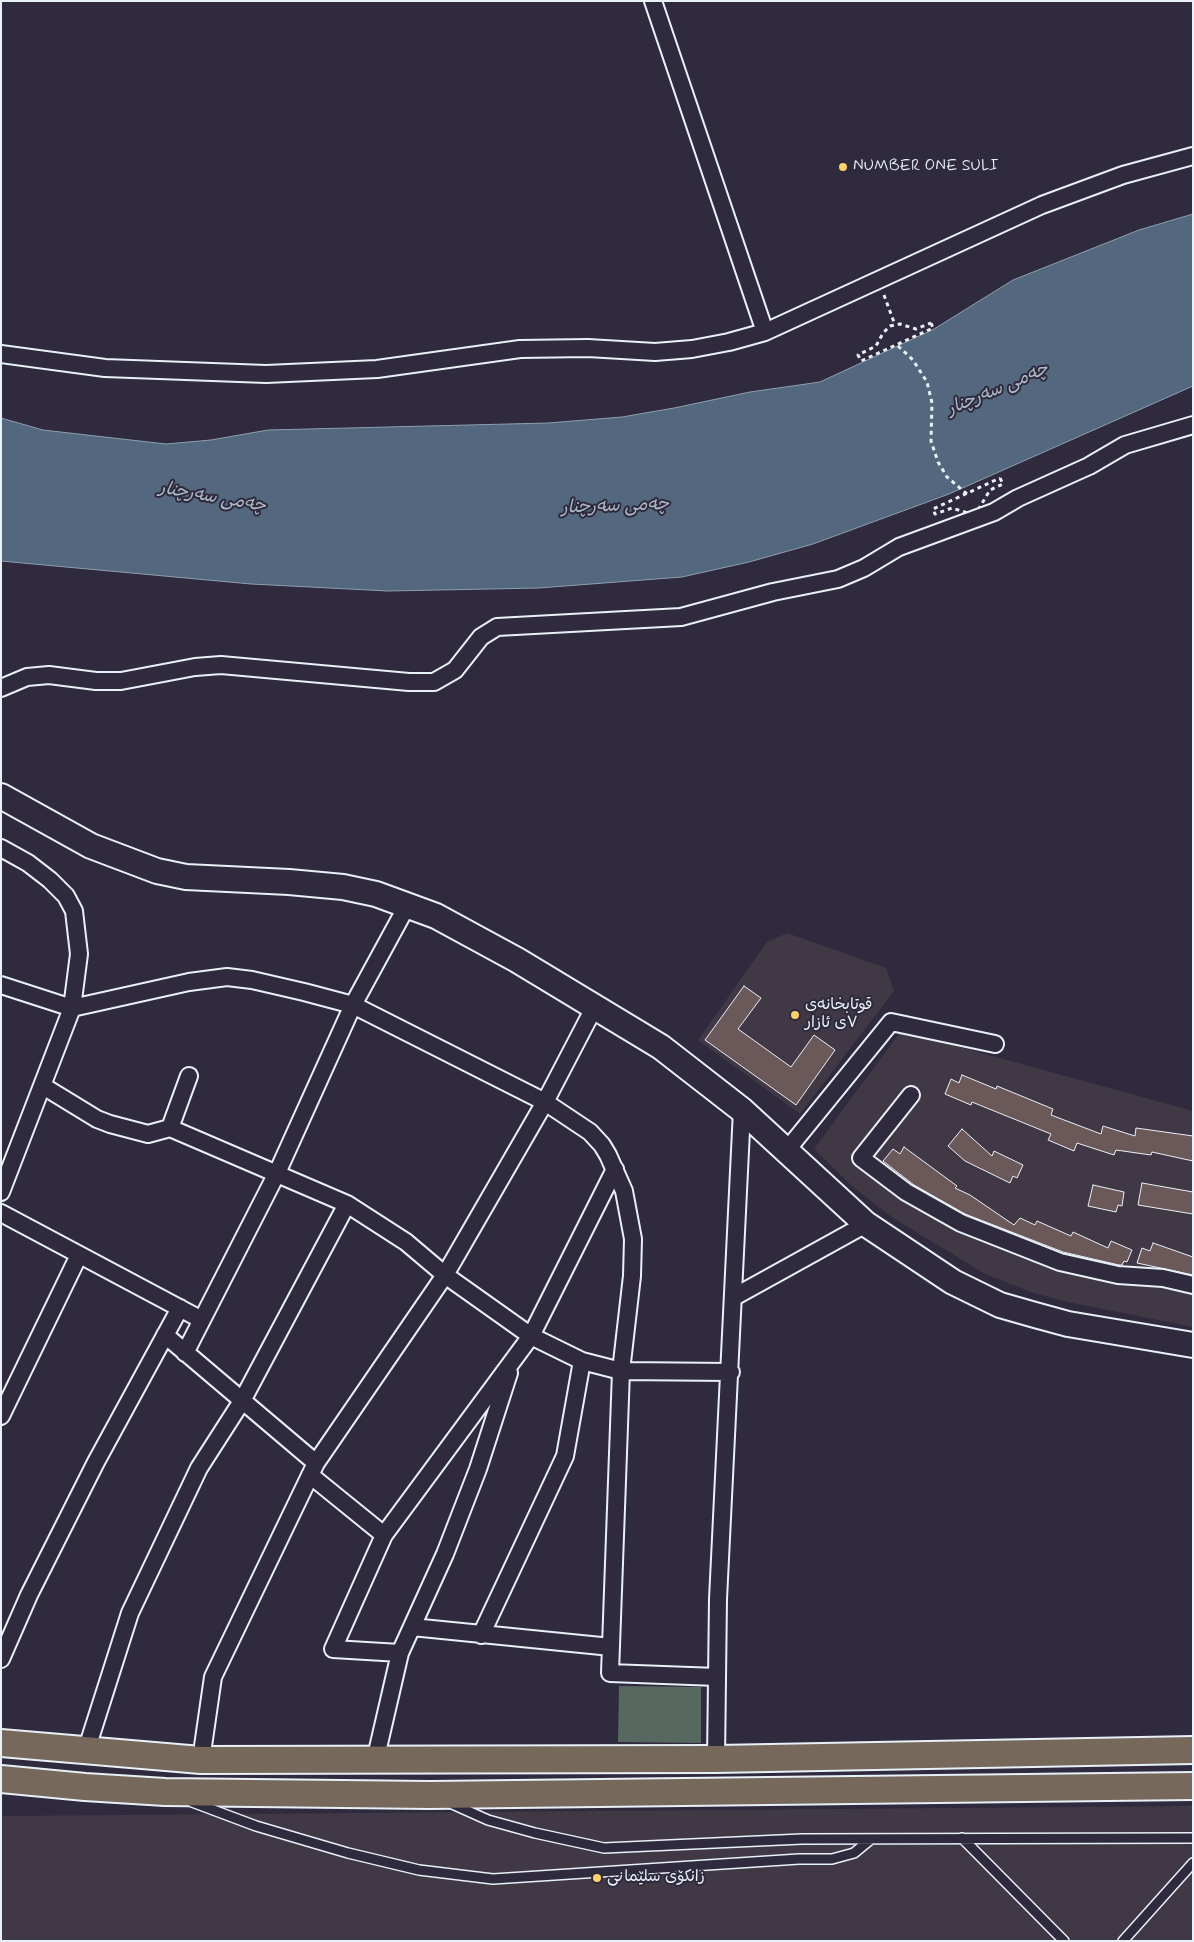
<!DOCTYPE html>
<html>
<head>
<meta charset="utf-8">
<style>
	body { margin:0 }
	#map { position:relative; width:1194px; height:1942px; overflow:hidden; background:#2f2a3d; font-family:Mynerve,sans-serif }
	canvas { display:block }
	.frame { position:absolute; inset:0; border:2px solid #e8f1f8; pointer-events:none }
</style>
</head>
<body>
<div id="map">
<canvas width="1194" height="1942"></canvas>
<div class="frame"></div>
</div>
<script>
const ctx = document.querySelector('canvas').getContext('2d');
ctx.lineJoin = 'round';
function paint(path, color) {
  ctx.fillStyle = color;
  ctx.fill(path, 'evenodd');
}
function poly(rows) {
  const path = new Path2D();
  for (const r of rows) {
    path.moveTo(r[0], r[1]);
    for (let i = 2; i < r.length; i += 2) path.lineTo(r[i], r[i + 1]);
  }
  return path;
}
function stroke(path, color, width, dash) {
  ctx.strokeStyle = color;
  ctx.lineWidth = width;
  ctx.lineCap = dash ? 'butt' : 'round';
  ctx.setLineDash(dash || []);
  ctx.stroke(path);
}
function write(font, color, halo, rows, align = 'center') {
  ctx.font = font + ' Mynerve,"Playpen Sans Arabic",sans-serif';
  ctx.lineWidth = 4;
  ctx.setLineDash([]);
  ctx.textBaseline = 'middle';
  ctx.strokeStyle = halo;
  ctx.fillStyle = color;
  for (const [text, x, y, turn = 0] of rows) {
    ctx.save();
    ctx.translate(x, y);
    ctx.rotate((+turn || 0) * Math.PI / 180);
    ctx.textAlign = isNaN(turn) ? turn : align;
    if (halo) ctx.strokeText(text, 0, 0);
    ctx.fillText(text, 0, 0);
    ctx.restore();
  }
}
paint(poly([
	[787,933,886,968,894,991,800,1114,698,1040,767,942],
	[901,1031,1193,1111,1193,1327,1068,1302,1034,1293,987,1275,893,1218,853,1187,814,1149],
	[1193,1806,1193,1941,1,1941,1,1816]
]), '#413845');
paint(poly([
	[619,1686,701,1687,701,1743,618,1742]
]), '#576860');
const water = poly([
	[1193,214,1193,386,949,494,813,544,749,562,682,577,539,588,388,591,251,584,1,561,1,418,43,430,166,444,211,440,268,430,548,423,622,417,674,408,750,392,820,382,934,329,1013,280,1139,230,1193,214]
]);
paint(water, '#53687e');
stroke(water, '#8f9faf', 1);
const building = poly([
	[744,986,761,998,738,1029,791,1067,814,1035,835,1050,796,1105,705,1040,744,986],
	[962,1075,996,1089,997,1086,1053,1109,1051,1115,1101,1134,1103,1126,1135,1136,1136,1128,1193,1136,1193,1161,1152,1152,1151,1155,1116,1150,1114,1155,1077,1143,1074,1151,1048,1140,1051,1134,972,1102,971,1105,945,1094,951,1079,959,1083,962,1075],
	[962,1129,992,1156,994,1151,1023,1165,1017,1178,1013,1176,1010,1183,965,1161,948,1146,962,1129],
	[904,1147,957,1186,955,1188,970,1195,1014,1225,1020,1218,1035,1225,1037,1221,1071,1236,1073,1232,1108,1248,1111,1241,1132,1250,1127,1262,1124,1261,1122,1265,1119,1265,1063,1252,965,1214,914,1185,883,1161,893,1149,900,1154,904,1147],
	[1142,1183,1193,1192,1193,1214,1138,1205,1142,1183],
	[1093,1185,1124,1192,1122,1206,1118,1205,1116,1212,1088,1206,1093,1185],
	[1153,1243,1193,1257,1193,1275,1137,1263,1142,1248,1150,1251,1153,1243]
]);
paint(building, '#6a5958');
stroke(building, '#e8f1f8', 1);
const lane = poly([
	[192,1802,256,1826,348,1853,419,1870,493,1879,799,1859,832,1859,854,1853,871,1839],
	[450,1803,488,1820,535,1833,604,1848,802,1839,1193,1838],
	[962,1838,1064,1941],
	[1123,1941,1193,1863]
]);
const street = poly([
	[653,1,765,332],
	[1,354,105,368,266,374,377,369,520,349,588,348,655,352,692,349,729,342,765,332,1042,205,1123,175,1193,156],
	[1,688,27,677,49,675,96,681,121,681,195,667,221,665,409,682,434,682,455,670,481,637,497,627,681,617,773,592,838,579,864,568,899,547,994,512,1018,498,1089,466,1125,445,1193,425],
	[1,848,28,863,50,880,66,896,74,911,79,954,72,1008,189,982,227,977,252,980,304,992,353,1005,545,1102,590,1132,602,1145,608,1155,624,1191,633,1239,632,1276,621,1371,610,1673,717,1677],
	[1,985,72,1008,1,1192],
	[43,1086,97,1119,110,1124,148,1134,170,1128,347,1204,406,1242,445,1275,531,1336,582,1361,621,1371,731,1372],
	[911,1095,861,1158,906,1192,961,1223,1060,1262,1118,1275,1163,1278,1193,1285],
	[170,1128,189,1076],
	[787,1150,891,1022,995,1044],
	[1,1213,202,1320],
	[734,1297,866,1224],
	[165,1335,316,1463],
	[185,1353,277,1173,353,1005,408,904],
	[1,1416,79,1255],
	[310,1475,384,1535],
	[412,1627,611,1647],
	[481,1635,565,1456,582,1361],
	[400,1653,333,1649,384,1535,531,1336,615,1169],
	[1,1659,29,1595,96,1462,180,1308],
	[87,1748,130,1613,199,1468,242,1401,347,1204],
	[716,1759,718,1599,742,1110],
	[201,1760,213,1677,316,1463,445,1275,545,1102,595,1006],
	[375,1761,400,1653,445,1554,478,1469,509,1373]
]);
const secondary = poly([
	[1,796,91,846,157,871,186,877,289,882,343,887,376,894,436,916,517,960,661,1047,742,1110,866,1224,953,1282,1000,1305,1035,1315,1068,1324,1193,1345]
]);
const primary = poly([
	[1,1743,201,1760,716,1759,1193,1750],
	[1,1779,85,1787,165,1792,430,1795,1193,1786]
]);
stroke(lane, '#e8f1f8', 12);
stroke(street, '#e8f1f8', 20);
stroke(secondary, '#e8f1f8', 28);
stroke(primary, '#e8f1f8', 30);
stroke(poly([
	[884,295,895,325],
	[931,323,933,328,861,361,858,355,876,346,883,333,890,326,900,324,916,329,931,323],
	[898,346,913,360,927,382,932,403,931,441,938,462,947,477,967,494],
	[1000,478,1003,484,990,490,978,510,968,513,952,508,935,514,933,509,1000,478]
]), '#e8f1f8', 3, [4, 4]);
stroke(lane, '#2f2a3d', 9);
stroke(street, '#2f2a3d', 16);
stroke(secondary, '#2f2a3d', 24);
stroke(primary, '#76695c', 26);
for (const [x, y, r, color] of [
	[843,167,5,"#ffd166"],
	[795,1015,5,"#ffd166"],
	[597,1878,5,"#ffd166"]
]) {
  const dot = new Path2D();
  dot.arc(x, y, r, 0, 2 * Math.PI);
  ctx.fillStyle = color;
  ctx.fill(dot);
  stroke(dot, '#2f2a3d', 2);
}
write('16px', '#e8f1f8', '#2f2a3d', [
	["NUMBER ONE SULI",853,167],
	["قوتابخانەی",805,1006],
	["٧ی ئازار",805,1024],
	["زانکۆی سلێمانی",607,1878]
], 'left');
write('italic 18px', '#acbac7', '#2f2a3d', [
	["چەمی سەرچنار",998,390,-23],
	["چەمی سەرچنار",212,498,10],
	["چەمی سەرچنار",615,507,-2]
]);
</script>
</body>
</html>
